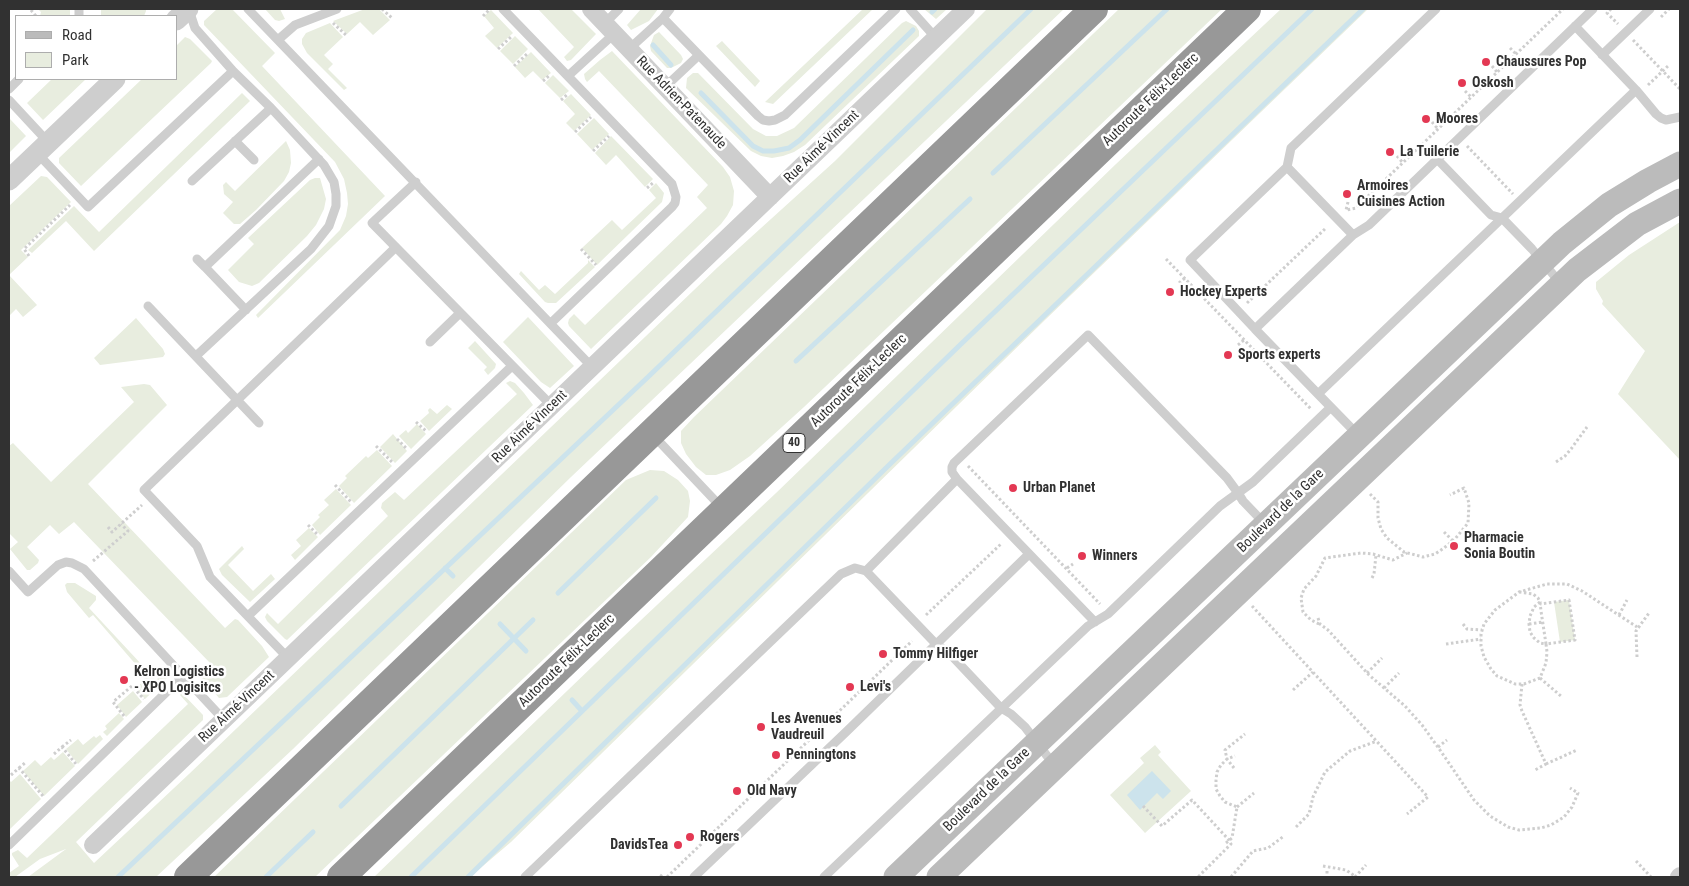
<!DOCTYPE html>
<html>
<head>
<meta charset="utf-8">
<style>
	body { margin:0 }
	#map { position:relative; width:1689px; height:886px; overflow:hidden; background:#fff; font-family:"Roboto Condensed",sans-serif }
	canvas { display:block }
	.frame { position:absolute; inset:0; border:10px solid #313131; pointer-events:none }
	.legend { position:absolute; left:15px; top:15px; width:162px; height:65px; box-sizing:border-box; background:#fff; border:1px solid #adadad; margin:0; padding:6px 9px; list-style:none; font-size:15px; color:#313131 }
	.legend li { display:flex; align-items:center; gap:10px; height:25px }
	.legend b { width:25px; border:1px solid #adadad }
</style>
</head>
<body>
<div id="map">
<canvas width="1689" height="886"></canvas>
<div class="frame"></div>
<ul class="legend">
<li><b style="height:6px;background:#bbb"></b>Road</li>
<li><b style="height:14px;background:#e8eddf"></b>Park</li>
</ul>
</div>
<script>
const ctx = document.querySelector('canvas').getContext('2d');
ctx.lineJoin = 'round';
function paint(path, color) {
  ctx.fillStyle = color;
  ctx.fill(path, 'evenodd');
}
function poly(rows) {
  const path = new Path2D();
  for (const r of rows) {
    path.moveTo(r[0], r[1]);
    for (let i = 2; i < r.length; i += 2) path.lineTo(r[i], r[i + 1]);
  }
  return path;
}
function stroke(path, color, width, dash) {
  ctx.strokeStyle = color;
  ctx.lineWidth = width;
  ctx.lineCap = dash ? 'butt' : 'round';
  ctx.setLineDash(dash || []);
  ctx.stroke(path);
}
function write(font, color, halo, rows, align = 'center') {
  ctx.font = font + ' "Roboto Condensed",sans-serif';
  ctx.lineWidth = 5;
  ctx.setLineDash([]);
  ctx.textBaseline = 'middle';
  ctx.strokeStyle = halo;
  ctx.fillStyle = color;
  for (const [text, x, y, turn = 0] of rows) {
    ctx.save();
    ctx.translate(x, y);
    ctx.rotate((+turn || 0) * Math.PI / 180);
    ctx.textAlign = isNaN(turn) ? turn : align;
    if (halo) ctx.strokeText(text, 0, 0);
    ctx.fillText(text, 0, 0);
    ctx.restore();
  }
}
paint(poly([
	[38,9,70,9,70,16,40,16,41,12],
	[101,9,146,9,146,11,144,16,101,16],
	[217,9,232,9,275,53,262,66,385,196,258,318,256,315,340,230,346,216,348,204,347,193,344,179,335,162,204,25,204,21],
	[265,9,280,9,285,19,279,21,275,20],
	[365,9,379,9,390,20,373,35,360,22,347,34,333,21],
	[538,9,571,9,596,34,571,60,567,61,564,57,574,47],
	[641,9,658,9,649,21,631,30,627,25],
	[863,9,873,9,773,104,765,102],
	[924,9,947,9,936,19],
	[987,9,1064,9,571,477,293,749,156,877,28,877,66,849,40,859,15,877,9,877,9,873,19,866,12,855,12,853,18,850,27,858,188,704,180,695,180,693,182,693,203,715,203,720,76,842,94,863,189,774,718,267,835,161],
	[1119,9,1222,9,804,407,750,456,730,470,716,475,706,475,696,467,686,454,681,443,681,431,694,417],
	[1281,9,1368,9,1046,319,511,842,470,877,374,877,623,637,776,493,1116,164],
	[491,10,513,33,497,48,485,36,494,28,484,16],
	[906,21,916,26,919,31,919,36,805,145,794,152,783,156,772,158,761,156,751,151,686,88,687,78,693,73,698,73,753,129,766,136,777,136,794,128,902,23],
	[330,23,343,37,324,55,333,64,328,69,347,88,344,90,307,53,302,44,302,39,306,33],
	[659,32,681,55,683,59,681,63,671,68,667,68,651,51,650,46,654,35],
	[515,36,528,49,513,64,500,51],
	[185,37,190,39,212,61,211,63,81,186,59,163,59,158,142,79,176,79,176,46],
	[722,41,760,81,755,87,716,46],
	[612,51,723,167,730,177,734,191,733,205,727,216,721,224,591,349,569,326,568,323,569,319,574,314,585,325,707,208,697,197,708,185,599,71,587,82,585,79,584,74,600,60],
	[531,52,551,73,542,80,533,71,525,78,515,67],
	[553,75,569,91,560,98,545,83],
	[52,79,86,79,43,120,27,103],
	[242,93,250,101,94,251,66,221,32,253,28,250,74,206,99,232],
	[571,94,591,115,574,131,566,123,575,114,563,101],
	[594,118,609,134,592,150,577,134],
	[10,119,26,136,9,153,9,120],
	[611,136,653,179,645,187,616,155,606,165,595,153],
	[286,141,290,150,291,163,289,172,284,181,256,210,240,224,234,224,223,213,233,202,224,194,223,185,226,182,235,191],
	[41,176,47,177,71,202,21,250,28,257,9,275,9,206],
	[315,178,320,178,326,199,324,209,316,225,307,236,259,283,252,286,239,282,228,270,254,244,248,238,310,180],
	[656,183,664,193,662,202,597,265,582,248,612,220,622,230,656,198,649,190],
	[1680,222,1680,460,1618,394,1645,351,1602,304,1603,301,1596,289,1596,282,1629,255],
	[588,260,595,267,556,303,548,303,545,302,519,274,521,271,539,290,545,285,555,294,588,263],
	[9,275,37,305,23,317,16,309,9,316],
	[528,317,574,366,550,388,541,382,503,342],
	[136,318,163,349,165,354,163,357,100,365,94,358],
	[475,341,496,364,495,368,488,375,484,370,487,367,468,348],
	[510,381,515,383,524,393,533,405,287,640,285,639,267,621,265,617,267,613,278,624,388,516,381,508,382,503,395,492,404,500,517,394,506,383],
	[144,384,150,385,167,405,88,484,225,628,235,619,238,620,262,646,269,657,227,697,219,698,199,675,211,664,74,522,59,534,50,525,27,547,39,560,38,563,30,570,27,570,10,549,18,542,9,533,9,446,13,443,51,482,134,402,121,387],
	[447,405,452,409,429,431,420,421,429,413,428,410,430,408,437,414],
	[417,424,426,434,411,449,399,436,406,430,408,433],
	[393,434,407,451,395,463,380,447],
	[377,450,392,466,354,503,339,486,347,478,345,476,366,456,368,458],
	[650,470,664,471,678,480,688,491,690,501,688,517,651,557,315,877,214,877,626,480],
	[336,489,351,505,320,535,312,525,320,517,318,515,329,505,324,500],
	[309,528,318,537,295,560,291,555,301,546,296,540],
	[242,546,244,549,228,565,253,591,271,574,275,579,250,602,222,575,219,569],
	[67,583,75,583,96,596,96,600,89,608,156,680,166,671,169,672,168,677,145,699,136,688,145,680,143,676,144,674,93,615,89,618,67,592,65,585],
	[1569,600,1575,640,1560,642,1554,602],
	[133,691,142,702,126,717,117,705],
	[119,713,124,719,107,736,103,732,107,729,105,726],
	[100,735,103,739,78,764,66,749,78,739,83,745,94,736,96,738],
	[1155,745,1161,752,1158,755,1191,791,1145,833,1110,795,1144,763,1140,758],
	[63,752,75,766,44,796,23,771,35,760,41,766,51,757,54,760],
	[20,774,41,799,9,830,9,780,11,782]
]), '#e8eddf');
paint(poly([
	[1152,771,1171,791,1163,799,1157,793,1140,810,1127,795]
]), '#cce3ec');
stroke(poly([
	[932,12,935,9],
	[653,45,671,65],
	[701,93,753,146,763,151,774,151,789,148,800,140,913,30],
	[993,173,1167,9],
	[796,361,970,199],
	[445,568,453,576],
	[558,593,656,498],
	[500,624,526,651],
	[572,700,582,711],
	[341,806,533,620],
	[118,877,648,377,1031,9],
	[266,877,313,832],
	[411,877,960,345,1312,9],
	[468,877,887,467,1363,9]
]), '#cce3ec', 5);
stroke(poly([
	[382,9,392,18],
	[1611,9,1607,13,1618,24],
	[31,10,36,16],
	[483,16,490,9],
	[1661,17,1669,9],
	[333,23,346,35],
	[1633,40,1680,89],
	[1510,48,1516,54],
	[498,49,512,36],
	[514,66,528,53],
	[1492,66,1497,72],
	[543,81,550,75],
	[1648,85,1668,66],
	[1465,91,1471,97],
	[561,100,568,94],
	[1432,122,1438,129],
	[575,132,591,117],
	[1467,146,1513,194],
	[593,151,609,136],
	[1397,156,1403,163],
	[647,188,654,182],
	[1348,202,1346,210,1356,208,1362,202,1563,9],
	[581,249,596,265],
	[29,256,24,249,70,205],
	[1166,259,1311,409],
	[1179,283,1185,278],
	[1247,303,1326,228],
	[1238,345,1244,340],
	[416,422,426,431],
	[397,439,407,449],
	[376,446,393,463],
	[1556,462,1565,456,1571,449,1587,427],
	[968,466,1100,604],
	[335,485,352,503],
	[1370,494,1378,502,1378,518,1381,529,1387,538,1404,552,1423,557,1435,554,1444,548,1455,539,1468,523,1469,503,1464,488,1450,495],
	[308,525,318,535],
	[108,527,112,532,142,505],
	[1444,532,1453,541],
	[93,561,128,531,121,524],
	[1067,568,1073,564],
	[1372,578,1374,574,1376,555],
	[1519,592,1533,594,1538,598,1540,602,1534,607,1530,616,1529,624,1530,632,1534,638,1540,643,1546,644,1547,652,1546,663,1540,678,1524,684,1515,684,1497,676,1491,669,1484,657,1481,646,1481,634,1484,624,1495,610,1519,592,1547,584,1567,584,1582,591,1637,627],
	[1540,602,1541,611,1546,644,1575,640,1569,600,1540,604],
	[1252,606,1428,797,1407,814],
	[926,615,1002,543],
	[1619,615,1627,600],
	[1318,618,1320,624,1328,630,1369,675,1405,706,1422,725,1440,750,1474,800,1490,816,1508,827,1519,830,1541,828,1551,825,1564,817,1572,807,1578,793,1570,788],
	[1319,624,1311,620,1303,612,1301,598,1304,589,1316,576,1325,558,1361,553,1373,554,1393,560,1407,553],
	[1463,624,1467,629,1482,630],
	[1529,624,1543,622],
	[1446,644,1481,639],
	[1637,657,1636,631,1649,613],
	[1367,673,1382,658],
	[1540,678,1562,697],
	[1522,684,1520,705,1522,711,1546,764,1535,770],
	[1384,688,1399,673],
	[1293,690,1313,672],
	[124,716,113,702,132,686,144,699],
	[62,747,71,740],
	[1438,747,1447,740],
	[54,754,62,747,76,764],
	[1546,764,1577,750],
	[19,768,26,762],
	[1234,768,1227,759,1225,750,1245,734],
	[11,775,19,768,43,796],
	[1143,806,1162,826,1192,800,1229,840,1231,844,1198,877],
	[1237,807,1254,793],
	[1296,827,1309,814,1313,797,1325,772,1350,751,1377,741],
	[1226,843,1232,838,1237,807,1225,802,1220,796,1216,789,1216,780,1217,772,1221,765,1227,759,1235,756],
	[1636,861,1651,877],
	[1323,866,1346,870,1356,877],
	[1327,871,1327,877],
	[660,875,663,877],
	[667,877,912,641],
	[1231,877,1253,851,1268,848,1284,836],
	[1355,877,1366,865]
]), '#cecece', 3, [2.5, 2.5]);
stroke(poly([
	[248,9,593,368],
	[503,9,672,184,676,197,675,203,672,207,551,323],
	[910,9,936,38],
	[79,16,79,9],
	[663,18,670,9],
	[605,23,619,9],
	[279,39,295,25,337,9],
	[629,49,663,18,758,116,763,120,769,121,775,120,785,115,896,9],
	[1602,55,1650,9],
	[568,76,615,33],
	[665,87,699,55],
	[9,89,19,79],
	[1636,90,1656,114,1661,118,1666,120,1680,117],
	[9,100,48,142],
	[235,141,254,160],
	[37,153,88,207,233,71,195,28,189,10],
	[1437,159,1491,215,1502,218,1532,249,1561,284],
	[1287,167,1291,148,1436,9],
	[192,181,271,108],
	[416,182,372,223,552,406],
	[197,259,205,267],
	[148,306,259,423],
	[246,310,205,267,319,159],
	[1255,329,1190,260,1287,167,1353,235],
	[430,342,460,313],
	[196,356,311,249,329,226,336,206,336,194,334,182,324,165,271,108,233,71],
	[1318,394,1255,329,1353,235,1369,225,1593,9],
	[653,435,723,509],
	[1358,435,1318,394,1636,90,1575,26],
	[957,479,952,472,952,467,954,463,1088,335,1227,478,1238,493,1243,501,1265,524],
	[9,571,28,592,58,565,66,562,72,563,84,569,224,720],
	[248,616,512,366],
	[289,659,210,577,197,546,144,490,396,247],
	[1054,765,1025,727,1011,714,1001,708,950,654,936,644,866,571,957,479,1095,622],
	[9,845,183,676],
	[525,877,841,574,855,568,866,571],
	[694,877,846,732,1029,554],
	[824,877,1088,626,1108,614,1220,506,1253,482,1331,407]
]), '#cecece', 9);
stroke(poly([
	[591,9,770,197],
	[93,845,966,9],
	[1679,877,1680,876]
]), '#cecece', 18);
stroke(poly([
	[176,20,188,9],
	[9,180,115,79]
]), '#cecece', 21);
stroke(poly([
	[896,877,1562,243,1609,205,1648,181,1680,164],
	[939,877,1577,270,1637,224,1680,201]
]), '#bbb', 25);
stroke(poly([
	[188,877,1094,9],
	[341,877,1247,9]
]), '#989898', 28);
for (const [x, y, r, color] of [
	[1486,62,5,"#e33853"],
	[1462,83,5,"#e33853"],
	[1426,119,5,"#e33853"],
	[1390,152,5,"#e33853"],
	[1347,194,5,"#e33853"],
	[1170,292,5,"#e33853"],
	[1228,355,5,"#e33853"],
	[1013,488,5,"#e33853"],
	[1454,546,5,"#e33853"],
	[1082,556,5,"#e33853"],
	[883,654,5,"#e33853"],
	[124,680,5,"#e33853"],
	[850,687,5,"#e33853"],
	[761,727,5,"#e33853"],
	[776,755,5,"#e33853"],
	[737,791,5,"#e33853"],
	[690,837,5,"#e33853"],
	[678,845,5,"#e33853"]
]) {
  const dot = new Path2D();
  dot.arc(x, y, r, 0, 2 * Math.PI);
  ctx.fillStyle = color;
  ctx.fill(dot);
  stroke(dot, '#fff', 2);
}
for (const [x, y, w] of [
	[794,443,22]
]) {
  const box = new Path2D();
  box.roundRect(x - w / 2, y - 9.5, w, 19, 4);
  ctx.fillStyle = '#fff';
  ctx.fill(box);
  stroke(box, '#313131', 1);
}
write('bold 12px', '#313131', null, [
	["40",794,443]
]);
write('bold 14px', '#313131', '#fff', [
	["Chaussures Pop",1496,62],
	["Oskosh",1472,83],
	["Moores",1436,119],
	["La Tuilerie",1400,152],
	["Armoires",1357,186],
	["Cuisines Action",1357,202],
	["Hockey Experts",1180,292],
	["Sports experts",1238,355],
	["Urban Planet",1023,488],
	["Pharmacie",1464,538],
	["Sonia Boutin",1464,554],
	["Winners",1092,556],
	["Tommy Hilfiger",893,654],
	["Kelron Logistics",134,672],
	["- XPO Logisitcs",134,688],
	["Levi's",860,687],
	["Les Avenues",771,719],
	["Vaudreuil",771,735],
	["Penningtons",786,755],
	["Old Navy",747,791],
	["Rogers",700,837],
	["DavidsTea",668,845,"right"]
], 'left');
write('14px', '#313131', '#fff', [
	["Autoroute Félix-Leclerc",1151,100,-44],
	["Rue Adrien-Patenaude",681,103,46],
	["Rue Aimé-Vincent",822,147,-44],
	["Autoroute Félix-Leclerc",859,381,-44],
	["Rue Aimé-Vincent",530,427,-44],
	["Boulevard de la Gare",1281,511,-44],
	["Autoroute Félix-Leclerc",567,661,-44],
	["Rue Aimé-Vincent",237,707,-43],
	["Boulevard de la Gare",987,790,-44]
]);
</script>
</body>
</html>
